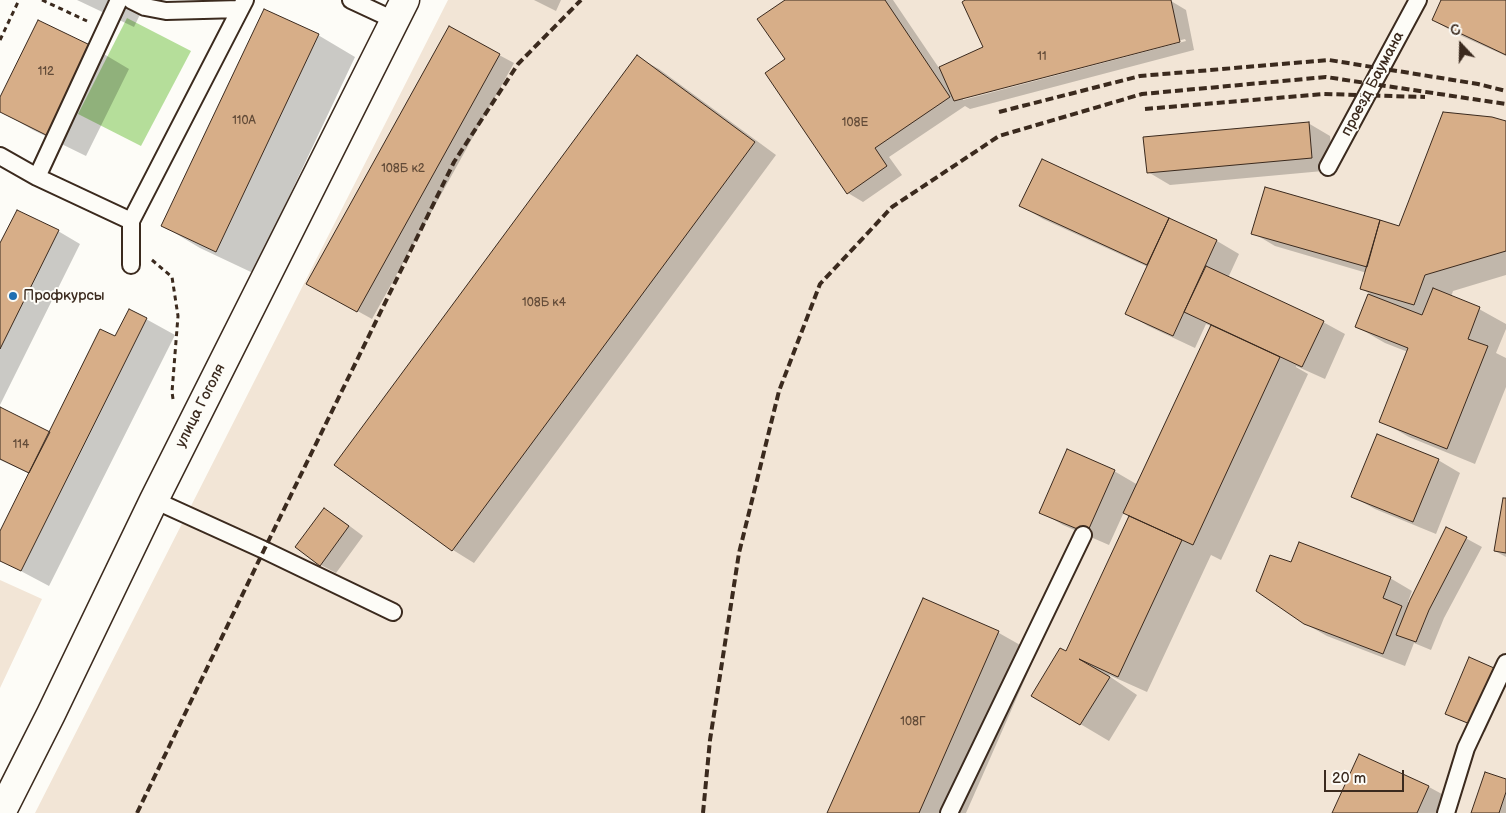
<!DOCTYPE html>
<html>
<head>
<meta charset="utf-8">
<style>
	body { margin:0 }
	#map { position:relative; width:1506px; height:813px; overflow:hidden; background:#fdfcf7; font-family:"Balsamiq Sans",sans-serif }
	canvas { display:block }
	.north { position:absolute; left:1436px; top:20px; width:50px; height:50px; -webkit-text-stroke:4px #fdfcf7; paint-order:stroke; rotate:339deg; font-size:14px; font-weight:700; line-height:20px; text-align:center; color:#3b2a1e }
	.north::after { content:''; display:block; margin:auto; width:18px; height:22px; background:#3b2a1e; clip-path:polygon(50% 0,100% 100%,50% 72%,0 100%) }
	.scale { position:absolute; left:1324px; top:770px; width:80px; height:22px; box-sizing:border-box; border:2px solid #3b2a1e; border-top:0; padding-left:6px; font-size:15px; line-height:18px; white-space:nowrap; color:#3b2a1e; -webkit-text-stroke:4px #fdfcf7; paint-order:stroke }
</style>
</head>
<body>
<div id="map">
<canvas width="1506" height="813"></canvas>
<div class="north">С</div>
<div class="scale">20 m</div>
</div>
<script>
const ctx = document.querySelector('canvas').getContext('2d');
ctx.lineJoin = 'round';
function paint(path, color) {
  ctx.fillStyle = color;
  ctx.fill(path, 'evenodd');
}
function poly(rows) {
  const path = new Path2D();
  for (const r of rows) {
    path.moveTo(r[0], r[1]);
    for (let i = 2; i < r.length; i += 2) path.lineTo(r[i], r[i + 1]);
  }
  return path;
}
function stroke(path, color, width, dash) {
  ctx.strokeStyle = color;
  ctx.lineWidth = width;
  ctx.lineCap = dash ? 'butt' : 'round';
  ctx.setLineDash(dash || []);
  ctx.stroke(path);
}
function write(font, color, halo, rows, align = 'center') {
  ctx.font = font + ' "Balsamiq Sans",sans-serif';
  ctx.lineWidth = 4;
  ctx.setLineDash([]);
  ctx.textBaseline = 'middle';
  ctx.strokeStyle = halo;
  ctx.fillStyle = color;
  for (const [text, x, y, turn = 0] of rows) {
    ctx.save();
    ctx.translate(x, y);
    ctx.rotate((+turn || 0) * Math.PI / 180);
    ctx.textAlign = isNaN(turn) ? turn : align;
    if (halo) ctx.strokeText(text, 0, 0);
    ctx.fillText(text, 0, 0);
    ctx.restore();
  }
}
paint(poly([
	[448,0,1506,0,1506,813,35,813],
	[0,580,42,599,0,688]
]), '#f2e5d6');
paint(poly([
	[127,18,191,51,141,146,78,114]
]), '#b5de9a');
paint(poly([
	[77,0,147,0,134,27],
	[534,0,561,0,556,11],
	[787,0,893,0,939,68,985,47,968,0,1152,0,1171,1,1186,10,1194,50,970,109,965,106,889,157,902,175,863,202,848,193,787,60],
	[1185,39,1186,41,963,100,963,97],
	[1443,0,1506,0,1506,56,1455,33,1433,20],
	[318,35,355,57,253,273,200,248,163,226],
	[92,47,129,69,86,156,33,130,0,111,0,100],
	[499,55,514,63,372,319,323,292],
	[637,57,659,69,776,155,474,563,453,550],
	[1506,122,1506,275,1453,291,1451,297,1479,309,1506,324,1506,329,1496,353,1506,358,1506,387,1475,464,1409,437,1381,421,1408,352,1385,343,1357,327,1370,294,1362,289,1367,273,1275,246,1253,233,1400,227],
	[1308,123,1330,136,1334,170,1170,185,1148,172],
	[1042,160,1217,241,1239,254,1228,278,1323,322,1345,334,1325,379,1296,366,1296,367,1308,374,1221,560,1211,555,1147,692,1109,675,1109,676,1137,695,1109,741,1033,696,1067,653,1131,516,1124,512,1109,545,1063,525,1041,512,1114,471,1138,485,1211,326,1206,324,1195,348,1148,326,1126,313,1148,267,1043,219,1021,206],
	[58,231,80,244,0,405,0,246],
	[146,319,175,335,49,586,0,560,0,533,30,474,0,460,0,409,50,433,115,338],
	[1377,436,1438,460,1460,473,1436,534,1375,509,1353,497],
	[1506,500,1506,557,1495,551],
	[324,509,339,518,363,536,336,573,321,565],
	[1447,528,1482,547,1444,618,1431,650,1414,643,1405,666,1327,636,1304,623,1292,564,1390,578,1412,591,1408,602,1410,602],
	[924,599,999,633,1036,654,966,813,829,813],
	[1470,659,1506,676,1506,684,1485,732,1446,713],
	[1360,756,1429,787,1451,799,1445,813,1334,813],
	[1506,781,1506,813,1472,813]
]), '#0003');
const building = poly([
	[785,0,885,0,950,97,875,148,887,166,847,194,765,73,785,59,757,19,785,0],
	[965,0,1171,0,1180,42,954,101,939,67,983,47,962,2,965,0],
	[1441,0,1506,0,1506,55,1432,20,1441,0],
	[264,9,319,34,216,252,161,226,264,9],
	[38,20,92,46,48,136,0,112,0,97,38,20],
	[449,26,500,54,357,312,306,284,449,26],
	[637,55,755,142,452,551,334,465,637,55],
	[1443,112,1492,117,1506,121,1506,251,1425,275,1414,305,1360,289,1380,220,1399,226,1443,112],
	[1309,122,1312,158,1147,173,1143,137,1309,122],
	[1042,159,1169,218,1147,265,1019,206,1042,159],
	[1265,187,1380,220,1367,267,1251,234,1265,187],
	[17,210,59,230,0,349,0,243,17,210],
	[1169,218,1217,240,1173,336,1125,314,1169,218],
	[1206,266,1324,321,1302,367,1184,312,1206,266],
	[1433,288,1480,307,1468,339,1488,346,1447,449,1379,422,1408,348,1355,327,1368,294,1422,315,1433,288],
	[129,309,147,318,21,571,0,561,0,531,100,329,115,336,129,309],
	[1211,325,1280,357,1193,545,1123,513,1211,325],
	[0,407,50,432,29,473,0,459,0,407],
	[1377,434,1439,459,1413,522,1351,497,1377,434],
	[1067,449,1115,470,1087,533,1039,513,1067,449],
	[1503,498,1506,498,1506,553,1494,551,1503,498],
	[324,508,349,526,320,566,295,547,324,508],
	[1129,516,1182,540,1118,677,1079,659,1110,677,1080,725,1031,696,1060,648,1066,651,1129,516],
	[1446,527,1467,537,1429,610,1416,642,1396,635,1410,600,1446,527],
	[1299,542,1391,577,1383,598,1402,606,1383,654,1304,624,1256,591,1270,555,1291,562,1299,542],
	[923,598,999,631,919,813,827,813,923,598],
	[1469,657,1494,668,1470,724,1445,714,1469,657],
	[1359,754,1429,786,1417,813,1332,813,1359,754],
	[1485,772,1506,779,1506,792,1499,813,1471,813,1485,772]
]);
paint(building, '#d7ae88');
stroke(building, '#3b2a1e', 1);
const lane = poly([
	[131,0,145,7,166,11,240,9],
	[351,0,394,20],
	[0,156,37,177,131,221,131,265],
	[1328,167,1418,0],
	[37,177,119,0],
	[131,221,245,0],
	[154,500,264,550,393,612],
	[949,813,1083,535],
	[1446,813,1466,748,1506,663]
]);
const secondary = poly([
	[1,813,51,714,154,500,405,0]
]);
stroke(lane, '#3b2a1e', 20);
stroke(secondary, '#3b2a1e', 31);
stroke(poly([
	[42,0,87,21],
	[0,40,19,0],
	[152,260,172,277,178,316,172,392,173,399]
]), '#3b2a1e', 3, [5, 4]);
stroke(lane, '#fdfcf7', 16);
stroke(secondary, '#fdfcf7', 28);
stroke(poly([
	[1145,109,1324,94,1425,97],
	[999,112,1140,76,1329,60,1478,84,1506,91],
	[137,813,264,550,454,162,518,64,581,0],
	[703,813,710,740,739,553,779,391,820,284,892,207,999,136,1142,94,1326,77,1506,104]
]), '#3b2a1e', 4, [8, 4]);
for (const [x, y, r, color] of [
	[13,296,5,"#1f6fb2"]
]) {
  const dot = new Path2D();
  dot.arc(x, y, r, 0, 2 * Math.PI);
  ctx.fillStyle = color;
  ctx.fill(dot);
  stroke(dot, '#fdfcf7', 2);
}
write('12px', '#624b38', null, [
	["11",1042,57],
	["112",46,72],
	["110А",244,121],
	["108Е",855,123],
	["108Б к2",403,169],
	["108Б к4",544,303],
	["114",21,445],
	["108Г",913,722]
]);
write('15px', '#3b2a1e', '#fdfcf7', [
	["проезд Баумана",1373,84,-62],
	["улица Гоголя",201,406,-63]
]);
write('15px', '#3b2a1e', '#fdfcf7', [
	["Профкурсы",23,296]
], 'left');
</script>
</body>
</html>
